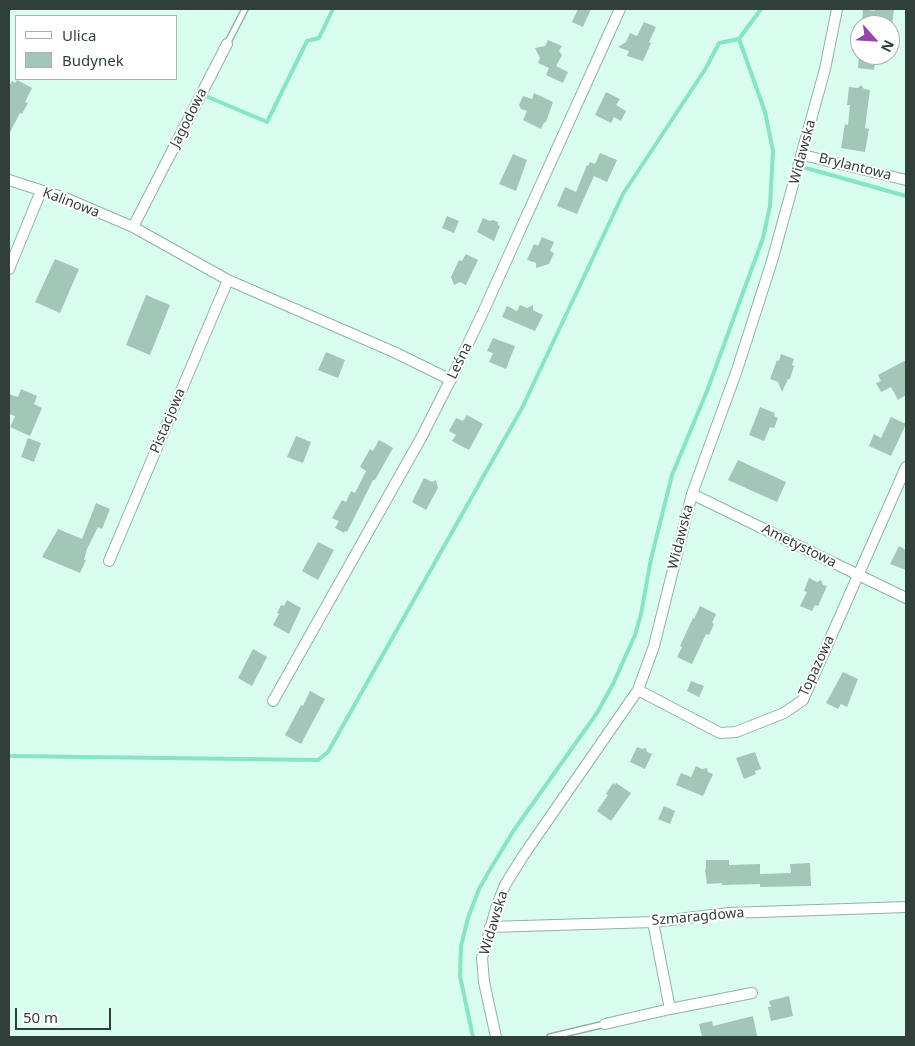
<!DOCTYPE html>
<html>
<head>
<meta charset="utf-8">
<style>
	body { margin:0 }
	#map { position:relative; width:915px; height:1046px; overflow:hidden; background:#d9fef0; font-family:"Noto Sans",sans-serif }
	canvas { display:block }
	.frame { position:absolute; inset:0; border:10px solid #303f39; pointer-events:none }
	.legend { position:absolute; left:15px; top:15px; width:162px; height:65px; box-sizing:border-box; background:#fff; border:1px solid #acb2b0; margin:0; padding:6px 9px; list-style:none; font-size:15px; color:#303f39 }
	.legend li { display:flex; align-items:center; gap:10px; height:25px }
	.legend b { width:25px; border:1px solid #acb2b0 }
	.north { position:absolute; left:850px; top:15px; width:50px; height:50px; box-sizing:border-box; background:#fff; border:1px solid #acb2b0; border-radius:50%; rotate:116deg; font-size:14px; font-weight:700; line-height:20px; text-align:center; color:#303f39 }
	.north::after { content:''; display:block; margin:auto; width:18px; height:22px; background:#9b42ae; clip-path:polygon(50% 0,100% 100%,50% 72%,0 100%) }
	.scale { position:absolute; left:15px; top:1008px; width:96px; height:22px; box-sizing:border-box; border:2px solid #303f39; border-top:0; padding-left:6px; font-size:15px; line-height:18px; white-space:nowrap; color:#303f39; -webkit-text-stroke:4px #fff; paint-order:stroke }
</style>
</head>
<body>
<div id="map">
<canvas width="915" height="1046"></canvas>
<div class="frame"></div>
<ul class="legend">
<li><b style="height:6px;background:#fff"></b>Ulica</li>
<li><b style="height:14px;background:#a2c6b8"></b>Budynek</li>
</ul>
<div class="north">N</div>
<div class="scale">50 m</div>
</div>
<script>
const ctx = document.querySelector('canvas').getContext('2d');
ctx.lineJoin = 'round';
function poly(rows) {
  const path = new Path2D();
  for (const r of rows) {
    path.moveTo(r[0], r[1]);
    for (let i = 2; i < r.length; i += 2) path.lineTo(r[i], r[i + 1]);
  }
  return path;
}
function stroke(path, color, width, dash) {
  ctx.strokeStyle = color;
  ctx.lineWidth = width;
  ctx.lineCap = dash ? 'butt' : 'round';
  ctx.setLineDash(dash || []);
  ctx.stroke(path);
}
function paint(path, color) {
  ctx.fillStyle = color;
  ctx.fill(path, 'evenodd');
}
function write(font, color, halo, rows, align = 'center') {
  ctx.font = font + ' "Noto Sans",sans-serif';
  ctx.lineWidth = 4;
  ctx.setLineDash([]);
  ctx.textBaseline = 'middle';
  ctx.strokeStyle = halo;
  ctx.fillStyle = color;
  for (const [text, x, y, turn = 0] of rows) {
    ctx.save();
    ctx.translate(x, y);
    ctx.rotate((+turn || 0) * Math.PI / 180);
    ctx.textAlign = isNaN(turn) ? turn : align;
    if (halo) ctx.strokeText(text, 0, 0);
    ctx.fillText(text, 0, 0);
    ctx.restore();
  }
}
stroke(poly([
	[208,97,267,122,307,41,319,38,333,9],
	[806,168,906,196],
	[9,756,318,760,328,752,522,408,623,194,706,68,719,43,739,39],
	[473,1037,460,976,461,946,468,918,479,889,491,868,514,830,597,713,613,684,635,635,641,614,651,559,672,475,707,391,763,238,770,206,773,151,765,112,739,39,761,9]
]), '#85e5c5', 4);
paint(poly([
	[578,9,591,9,583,27,572,22],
	[863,9,875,11,875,9,894,9,892,25,862,22],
	[644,22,656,27,649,42,651,43,643,61,627,56,629,51,618,47,626,42,630,33,637,36],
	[548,40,562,46,559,51,562,55,556,66,568,72,563,83,546,75,549,68,538,63,540,58,535,48,545,46],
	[859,55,876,55,874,70,858,68],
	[17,80,32,88,25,102,28,103,22,114,20,113,9,134,9,86,12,81,15,83],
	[861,85,864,89,870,90,865,128,869,129,865,152,841,148,845,124,848,125,850,105,847,105,849,87,858,88],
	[606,92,620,99,616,105,626,111,621,121,614,117,611,123,595,115],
	[534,93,553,102,546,122,544,123,541,129,523,120,527,111,521,109,519,105,523,96,532,99],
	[600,153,617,160,607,182,594,176,577,214,557,206,565,187,576,192,587,165,588,166,590,162,595,164],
	[513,154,527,160,516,191,499,184],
	[447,216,459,221,454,233,442,228],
	[483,218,490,221,493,220,498,222,498,225,500,226,494,241,477,232],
	[542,237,554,242,550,251,554,253,549,264,536,268,536,263,527,260,534,244,538,246],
	[466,254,478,260,466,285,460,282,454,285,451,277,459,260,462,261],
	[55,259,79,269,60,313,35,302],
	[146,295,170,305,150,355,126,345],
	[520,305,527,308,533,305,533,310,543,315,535,331,502,317,507,306,517,311],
	[493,338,515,346,506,369,489,362,493,353,487,351],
	[326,352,345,360,338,378,318,370],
	[781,354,794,359,792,365,794,366,790,379,788,379,782,392,778,382,770,379,777,360,779,361],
	[906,360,906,395,898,400,891,387,881,392,876,383,881,381,878,375],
	[21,389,37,396,34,404,42,408,30,436,10,427,15,416,9,414,9,394,18,397],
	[760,407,775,413,774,416,778,418,774,428,770,427,764,441,749,435],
	[467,415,483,424,469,450,452,441,456,435,449,431,456,418,463,421],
	[891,417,906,424,891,456,869,446,874,434,881,438],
	[296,436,311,442,303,463,287,457],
	[28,438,41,443,34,462,21,457],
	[379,440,393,448,375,480,373,480,347,532,345,531,344,533,335,528,339,521,332,518,342,500,346,502,351,491,355,493,366,471,360,467,370,449,373,451],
	[738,460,786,482,777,502,728,480],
	[424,478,432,482,436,480,438,488,426,510,412,502],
	[96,503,110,509,102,529,98,527,87,549,84,560,86,560,80,573,42,557,58,529,82,539],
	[318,542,334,550,318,580,302,571],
	[899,546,906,550,906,570,890,564],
	[809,578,817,582,821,580,823,585,827,586,818,606,815,605,812,611,800,606,807,592,804,591],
	[287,600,301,608,289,634,273,625,279,614,277,613,281,605,284,606],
	[700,606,716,614,712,623,714,624,709,635,706,634,692,664,677,657,682,647,680,646,693,618,694,619],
	[253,649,267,657,252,686,238,678],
	[843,672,858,679,847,707,841,704,838,709,826,703],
	[691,681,704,686,699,697,687,691],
	[310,691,325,699,301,744,285,735,301,705,303,706],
	[637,747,642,749,646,748,647,752,652,754,645,769,630,762],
	[755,752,761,769,755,771,756,774,744,779,736,758],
	[696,766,702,769,707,768,708,772,713,774,703,796,676,785,681,773,691,777],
	[613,783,615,785,616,783,631,793,611,821,597,811,608,795,606,794],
	[664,806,675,811,670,824,658,819],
	[706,860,729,860,729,865,760,864,760,874,791,873,790,864,810,863,811,886,760,887,760,884,722,885,722,883,707,884,705,870,706,868],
	[789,996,793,1016,771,1021,768,1007,771,1007,769,1001],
	[753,1016,757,1036,750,1037,702,1037,699,1024,712,1021,713,1026]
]), '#a2c6b8');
const lane = poly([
	[227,44,245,9],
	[550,1037,605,1024]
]);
const street = poly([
	[803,155,906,180],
	[9,180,68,199,133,227,228,280,394,352,451,380],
	[133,227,227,44],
	[9,269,41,191],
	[692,494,906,598],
	[109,561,228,280],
	[638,690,720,733,736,732,759,723,784,713,803,700,906,467],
	[273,701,421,438,456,369,484,310,620,9],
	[490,927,653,922,729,913,906,907],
	[670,1009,752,993],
	[605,1024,670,1009,653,922],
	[496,1037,484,982,482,958,497,905,505,885,523,856,638,690,654,646,692,494,737,370,772,261,825,69,837,9]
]);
stroke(lane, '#90b3a6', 8);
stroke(street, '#90b3a6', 12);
stroke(lane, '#fff', 5);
stroke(street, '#fff', 10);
write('14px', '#303f39', '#fff', [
	["Jagodowa",189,118,-63],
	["Widawska",803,152,-75],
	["Brylantowa",855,167,14],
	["Kalinowa",71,203,21],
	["Leśna",460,361,-64],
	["Pistacjowa",168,421,-67],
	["Widawska",681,537,-76],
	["Ametystowa",799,546,26],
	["Topazowa",817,666,-65],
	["Szmaragdowa",698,917,-5],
	["Widawska",494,923,-73]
]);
</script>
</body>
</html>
